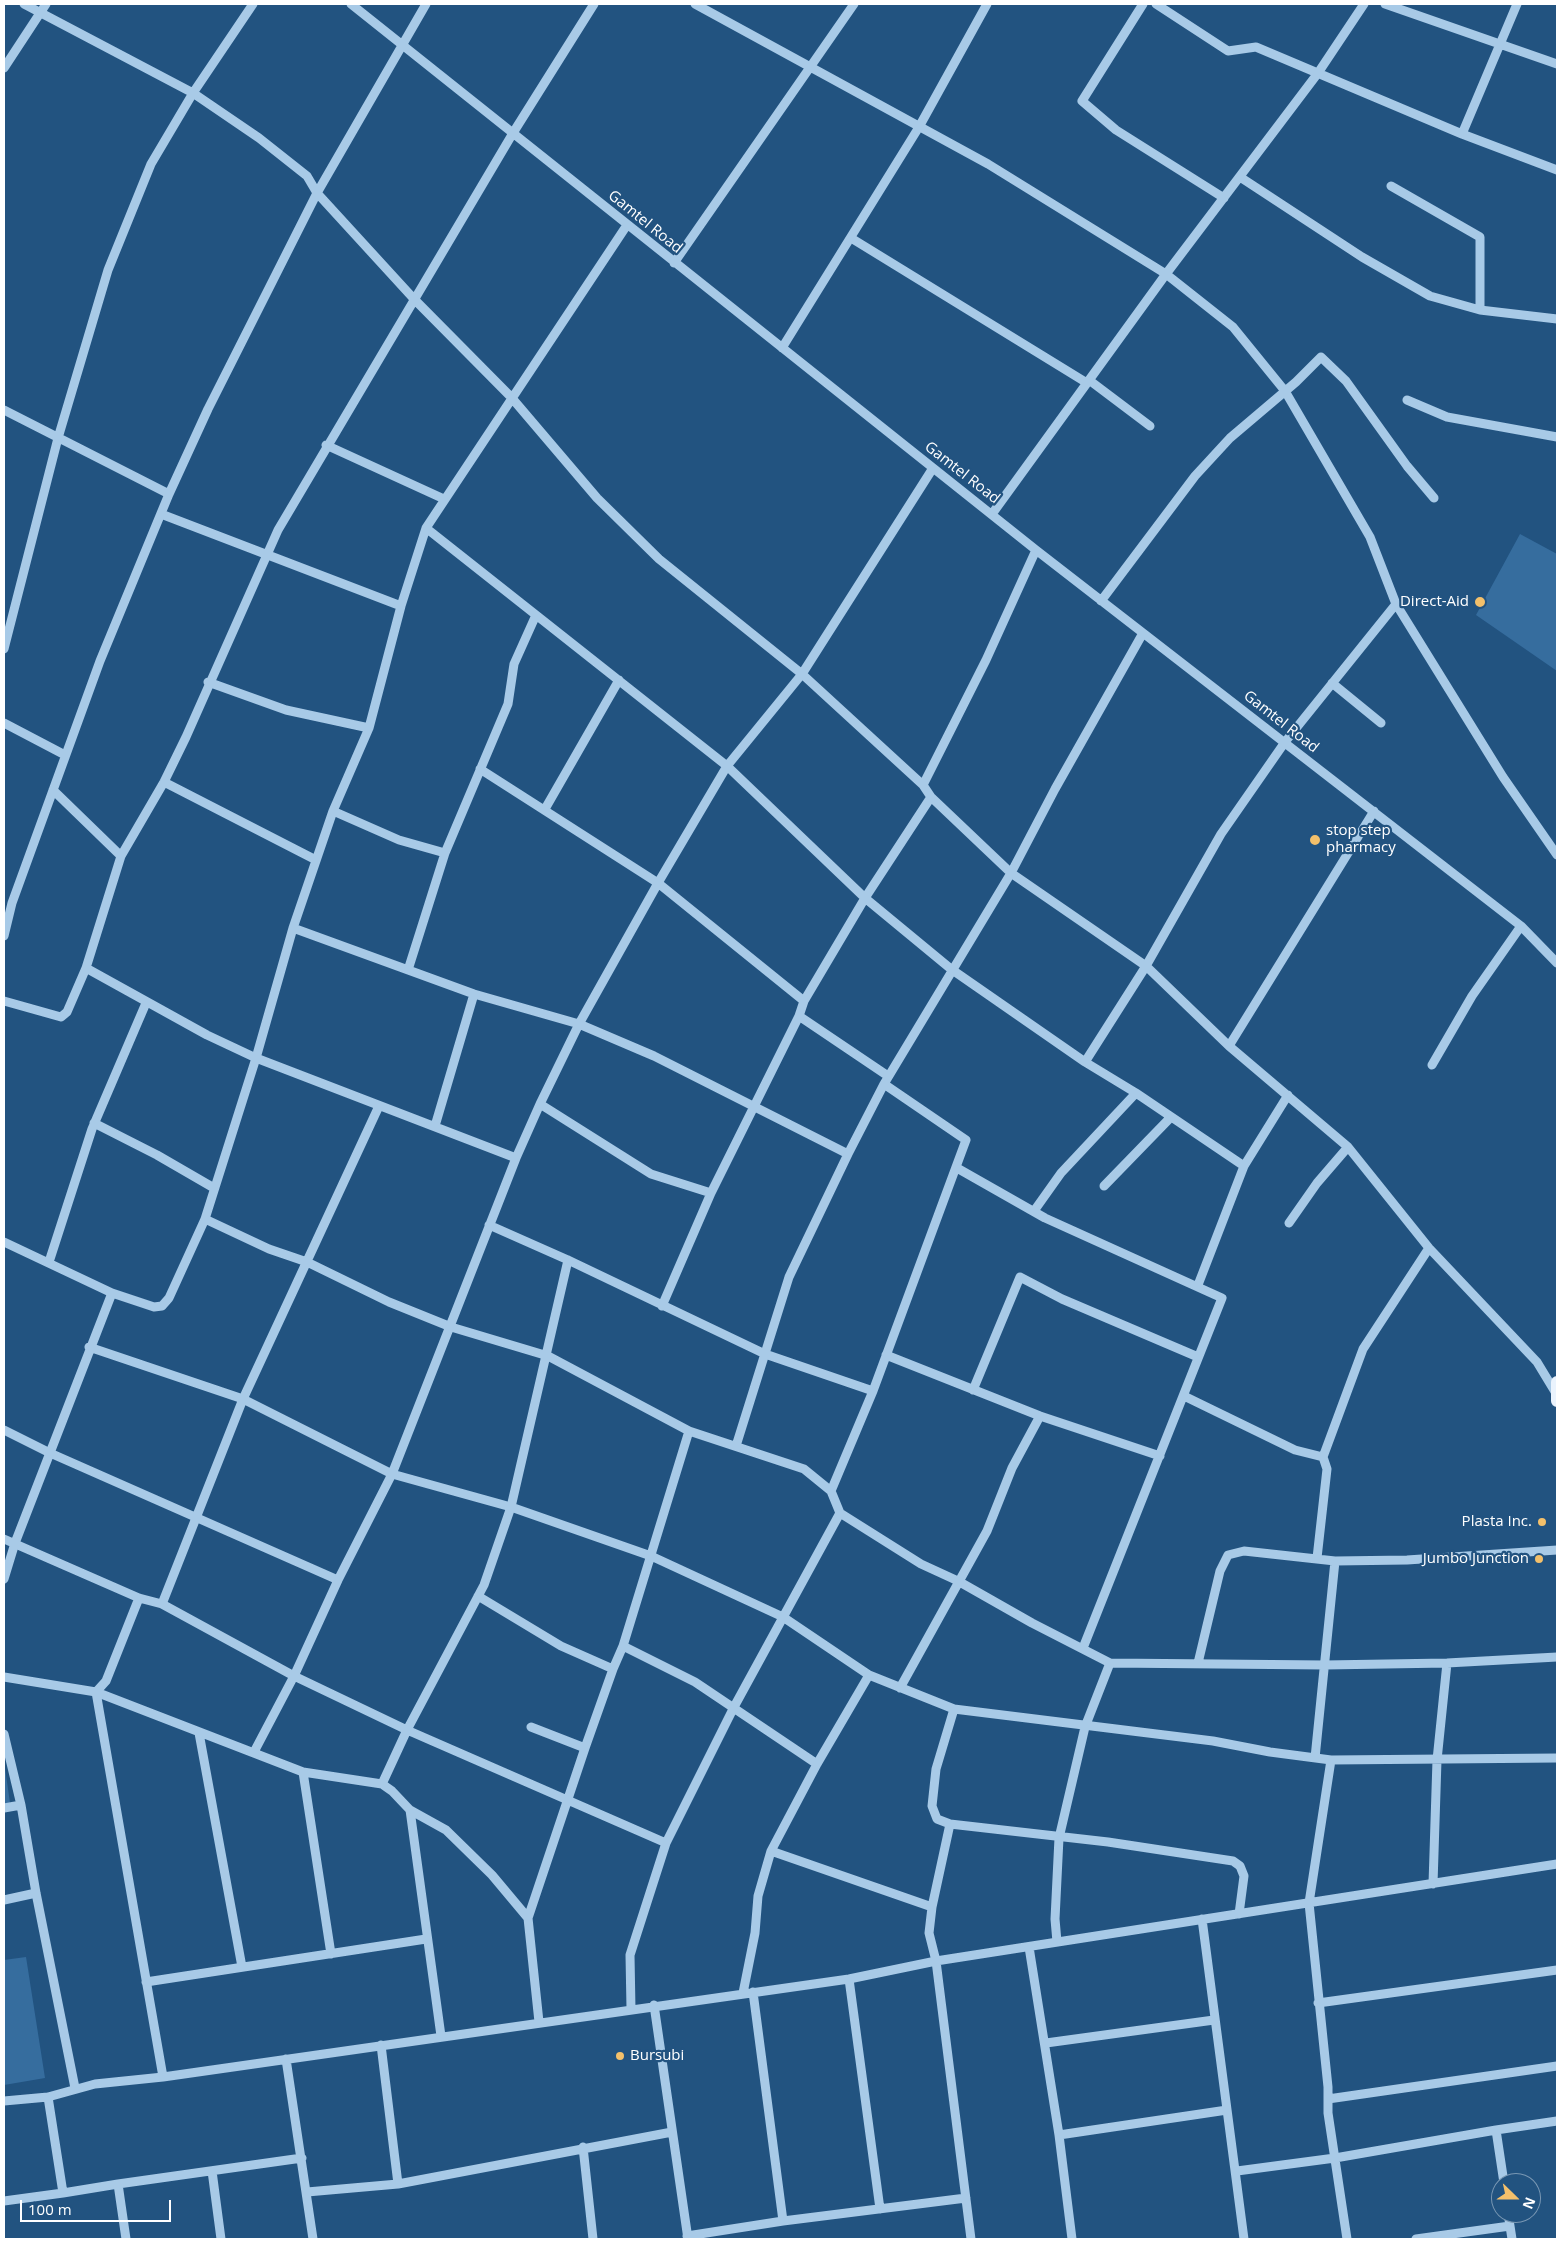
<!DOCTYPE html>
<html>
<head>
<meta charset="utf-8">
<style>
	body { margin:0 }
	#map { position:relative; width:1561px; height:2243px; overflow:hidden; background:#225380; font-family:"Open Sans",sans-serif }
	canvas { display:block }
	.frame { position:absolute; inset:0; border:5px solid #fff; pointer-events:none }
	.north { position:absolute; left:1491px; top:2173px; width:50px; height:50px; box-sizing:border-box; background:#225380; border:1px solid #7a98b3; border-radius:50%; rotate:112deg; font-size:14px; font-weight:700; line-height:20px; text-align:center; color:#fff }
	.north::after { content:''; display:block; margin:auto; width:18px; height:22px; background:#f3c06b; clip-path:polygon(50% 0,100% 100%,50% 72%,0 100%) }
	.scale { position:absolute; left:20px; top:2200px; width:151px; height:22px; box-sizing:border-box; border:2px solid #fff; border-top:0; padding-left:6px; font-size:15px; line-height:18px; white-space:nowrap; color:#fff; -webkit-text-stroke:4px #225380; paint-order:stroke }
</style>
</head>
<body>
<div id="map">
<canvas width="1561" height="2243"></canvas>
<div class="frame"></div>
<div class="north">N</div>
<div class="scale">100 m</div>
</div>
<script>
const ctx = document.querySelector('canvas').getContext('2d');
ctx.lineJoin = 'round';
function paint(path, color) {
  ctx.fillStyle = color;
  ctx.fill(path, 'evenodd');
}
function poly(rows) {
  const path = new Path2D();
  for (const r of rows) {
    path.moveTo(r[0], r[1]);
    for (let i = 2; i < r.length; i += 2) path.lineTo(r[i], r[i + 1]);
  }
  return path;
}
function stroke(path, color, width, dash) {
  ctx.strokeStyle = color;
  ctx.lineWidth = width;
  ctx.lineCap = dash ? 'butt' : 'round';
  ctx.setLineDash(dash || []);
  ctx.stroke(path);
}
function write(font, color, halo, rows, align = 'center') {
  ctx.font = font + ' "Open Sans",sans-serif';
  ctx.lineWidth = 4.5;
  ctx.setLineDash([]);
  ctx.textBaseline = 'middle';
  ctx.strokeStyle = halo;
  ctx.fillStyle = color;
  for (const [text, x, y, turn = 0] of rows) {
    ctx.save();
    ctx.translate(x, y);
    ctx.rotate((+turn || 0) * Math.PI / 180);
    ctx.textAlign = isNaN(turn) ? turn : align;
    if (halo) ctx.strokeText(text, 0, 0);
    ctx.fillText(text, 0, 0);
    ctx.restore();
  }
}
paint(poly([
	[1520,534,1557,554,1557,671,1476,615],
	[4,1761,10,1803,4,1804],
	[26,1957,45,2078,4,2085,4,1960]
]), '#366d9e');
stroke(poly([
	[24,4,193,93,259,138,307,176,317,193,414,299,511,397,597,498,659,559,802,674,923,785,931,797,1011,873,1146,966,1229,1046,1348,1147,1429,1248,1537,1362,1557,1395],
	[351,4,1036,550,1521,926,1557,963],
	[695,4,988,164,1166,274,1233,327,1285,391,1370,537,1396,604,1503,777,1557,855],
	[1143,4,1082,101,1116,130,1224,198],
	[1156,4,1228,51,1256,47,1462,134,1557,170],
	[1385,4,1557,64],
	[4,68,46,4],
	[1462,134,1517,4],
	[1240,177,1362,257,1430,296,1480,310,1557,319],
	[1391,186,1480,237,1480,310],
	[851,238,1087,383],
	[674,263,854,4],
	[782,348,919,127,987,4],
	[1089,380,1150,426],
	[1407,400,1447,417,1557,437],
	[4,410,169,494],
	[326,445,444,499],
	[161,514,401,606],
	[992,514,1166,274,1318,73,1364,4],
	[426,528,727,766,865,898,951,969,1085,1062,1136,1093,1244,1166],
	[1101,601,1195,476,1230,438,1296,382,1321,357,1346,381,1407,466,1434,498],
	[4,649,58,438,108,270,151,164,193,93,253,4],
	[208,682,286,710,369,728],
	[1332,683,1381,723],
	[4,723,65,755],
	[480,769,658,883,804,1001],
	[164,782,316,860],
	[923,785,986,660,1036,550],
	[53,790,121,856],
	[545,809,619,680],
	[333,811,399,840,445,853],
	[293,928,474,994,579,1024,654,1056,848,1154],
	[4,936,12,903,100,661,169,494,208,409,317,193,426,4],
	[86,968,207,1035,256,1058,516,1158],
	[408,970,445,853,508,704,514,664,536,615],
	[4,1001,61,1017,67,1012,86,968,121,856,164,782,186,737,278,530,513,133,594,4],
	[799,1016,888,1076],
	[1229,1046,1374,811],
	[1085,1062,1146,966,1221,834,1285,742,1396,604],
	[1432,1065,1472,996,1521,926],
	[540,1104,651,1174,711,1193],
	[94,1123,157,1155,214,1188],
	[435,1126,474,994],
	[957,1168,1045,1218,1222,1298,1083,1648],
	[1104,1186,1171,1117],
	[1034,1211,1061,1173,1136,1093],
	[205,1219,269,1249,307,1262,389,1302,451,1327,548,1356,689,1431,804,1469,831,1491,840,1513,921,1564,958,1581,1032,1623,1110,1663,1325,1665,1447,1663,1557,1657],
	[1289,1223,1317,1183,1348,1147],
	[489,1225,568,1260,765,1354,873,1391],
	[4,1242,112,1293,154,1307,162,1306,169,1298,205,1219,256,1058,293,928,333,811,369,728,401,606,426,528,627,225],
	[49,1262,92,1129,146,1003],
	[1198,1285,1244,1166,1288,1095],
	[662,1306,711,1193,799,1016,804,1001,865,898,931,797],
	[89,1347,243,1399,392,1474,511,1507,651,1556,783,1617,869,1675,954,1709,1213,1741,1270,1752,1331,1760,1557,1758],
	[886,1355,1040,1416,1160,1456],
	[973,1390,1020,1277,1062,1299,1198,1357],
	[1184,1396,1295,1450,1323,1457,1327,1469,1317,1558],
	[4,1430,50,1453,338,1580],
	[736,1446,789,1277,848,1154,884,1084,1011,873,1055,789,1143,633],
	[1323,1457,1363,1349,1429,1248],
	[831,1491,873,1391,966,1140,884,1084],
	[4,1539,139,1598,162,1604,294,1676,407,1730,666,1843],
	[4,1579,15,1543,112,1293],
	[478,1596,561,1646,613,1669],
	[139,1598,106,1681,96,1692,163,2077],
	[162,1604,243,1399,379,1106],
	[623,1646,695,1682,817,1764],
	[1198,1663,1220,1571,1228,1555,1244,1551,1335,1561,1407,1560,1557,1550],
	[4,1677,96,1692,303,1772,382,1784,392,1791,410,1810,446,1830,492,1875,528,1918],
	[900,1688,987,1531,1012,1468,1040,1416],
	[954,1709,936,1769,932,1806,937,1819,950,1824,932,1907,929,1933,936,1961,971,2239],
	[531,1727,585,1748],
	[199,1733,242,1967],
	[4,1734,21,1805,36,1893,75,2088],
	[254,1752,294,1676,338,1580,392,1474,516,1158,540,1104,579,1024,658,883,727,766,802,674,933,468],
	[1315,1758,1335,1561],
	[1331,1760,1309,1903,1328,2087,1328,2113,1347,2239],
	[303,1772,331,1954],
	[382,1784,407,1730,484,1585,511,1507,568,1260],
	[4,1808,21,1805],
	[410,1810,441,2036],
	[950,1824,1108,1842,1233,1861,1240,1866,1244,1876,1239,1914],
	[771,1851,932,1907],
	[1433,1884,1437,1760,1447,1663],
	[4,1900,36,1893],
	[1202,1919,1244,2239],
	[1057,1942,1055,1919,1059,1838,1085,1727,1110,1663],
	[1029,1947,1059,2135,1072,2239],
	[849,1979,880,2209],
	[146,1982,426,1939],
	[753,1992,783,2221],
	[743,1993,755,1933,758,1896,771,1851,817,1764,869,1675],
	[1318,2003,1557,1970],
	[654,2005,688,2239],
	[631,2009,630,1955,666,1843,734,1707,840,1513],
	[539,2022,528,1918,585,1748,613,1669,623,1646,689,1431],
	[1046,2043,1214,2020],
	[381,2045,398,2184],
	[286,2059,313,2239],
	[48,2097,63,2193,118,2184,126,2239],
	[1328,2099,1557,2066],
	[4,2101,48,2097,95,2084,163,2077,849,1979,936,1961,1557,1864],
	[1496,2130,1504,2183],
	[1059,2135,1227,2110],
	[583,2147,593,2239],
	[212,2171,221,2239],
	[1237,2171,1335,2158,1496,2130,1557,2121],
	[118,2184,302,2158],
	[307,2192,398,2184,672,2132],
	[4,2201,63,2193],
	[1508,2213,1512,2239],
	[687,2236,783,2221,966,2198],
	[1416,2239,1510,2226]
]), '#a8cae7', 9);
stroke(poly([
	[1557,1382,1557,1401]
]), '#eaf3fd', 12);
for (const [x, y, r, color] of [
	[1480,602,6,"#f3c06b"],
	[1315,840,6,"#f3c06b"],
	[1542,1522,5,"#f3c06b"],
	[1539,1559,5,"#f3c06b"],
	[620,2056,5,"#f3c06b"]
]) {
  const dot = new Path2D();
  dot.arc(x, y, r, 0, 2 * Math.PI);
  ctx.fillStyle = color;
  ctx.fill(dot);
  stroke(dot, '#225380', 2);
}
write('15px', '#fff', '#225380', [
	["Gamtel Road",645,222,39],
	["Gamtel Road",962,473,38],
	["Gamtel Road",1281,722,38]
]);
write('15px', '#fff', '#225380', [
	["Direct-Aid",1469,602],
	["stop step",1326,831,"left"],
	["pharmacy",1326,848,"left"],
	["Plasta Inc.",1532,1522],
	["Jumbo Junction",1529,1559],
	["Bursubi",630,2056,"left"]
], 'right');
</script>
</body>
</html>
